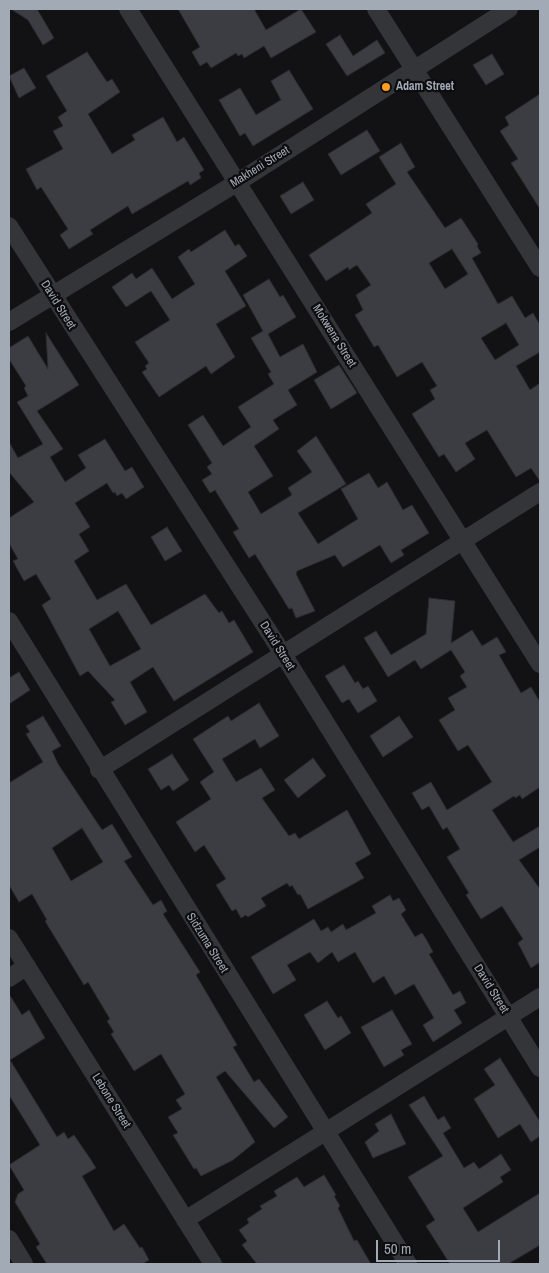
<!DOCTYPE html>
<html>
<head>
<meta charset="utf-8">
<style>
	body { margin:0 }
	#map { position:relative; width:549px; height:1273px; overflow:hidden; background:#121214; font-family:"Archivo Narrow",sans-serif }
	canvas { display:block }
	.frame { position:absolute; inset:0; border:10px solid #a2aab6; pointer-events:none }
	.scale { position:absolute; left:376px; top:1240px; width:124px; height:22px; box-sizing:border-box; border:2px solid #a2aab6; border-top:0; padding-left:6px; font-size:15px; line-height:18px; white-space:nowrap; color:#a2aab6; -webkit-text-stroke:4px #0d0d0f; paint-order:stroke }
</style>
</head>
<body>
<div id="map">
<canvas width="549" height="1273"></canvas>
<div class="frame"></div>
<div class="scale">50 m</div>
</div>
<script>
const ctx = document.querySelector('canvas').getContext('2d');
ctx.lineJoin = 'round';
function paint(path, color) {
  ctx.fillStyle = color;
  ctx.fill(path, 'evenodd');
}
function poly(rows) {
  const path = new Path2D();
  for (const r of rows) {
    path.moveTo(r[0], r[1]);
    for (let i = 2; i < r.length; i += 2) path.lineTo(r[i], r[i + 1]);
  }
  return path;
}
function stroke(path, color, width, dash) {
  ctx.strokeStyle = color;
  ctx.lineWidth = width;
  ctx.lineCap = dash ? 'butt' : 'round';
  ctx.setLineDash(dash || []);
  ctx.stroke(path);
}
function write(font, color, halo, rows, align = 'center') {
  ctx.font = font + ' "Archivo Narrow",sans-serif';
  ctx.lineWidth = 4.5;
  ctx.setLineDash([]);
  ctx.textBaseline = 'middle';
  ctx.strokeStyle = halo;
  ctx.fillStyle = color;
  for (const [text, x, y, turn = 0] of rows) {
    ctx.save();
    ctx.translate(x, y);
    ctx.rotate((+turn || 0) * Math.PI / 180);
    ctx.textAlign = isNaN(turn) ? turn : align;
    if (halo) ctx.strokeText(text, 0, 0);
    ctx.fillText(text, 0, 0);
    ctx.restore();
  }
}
const building = poly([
	[11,9,37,9,54,38,43,45,28,20,11,9],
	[178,9,254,9,266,30,301,9,316,32,271,58,264,46,244,58,242,54,238,56,236,53,211,68,207,62,200,66,192,52,200,47,178,9],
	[340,35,353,56,377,40,385,53,347,76,326,44,340,35],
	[87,52,107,82,112,79,120,92,88,114,112,154,135,140,132,135,163,117,177,142,184,137,204,170,199,173,201,178,190,185,188,181,132,214,128,206,90,230,93,234,69,249,60,235,68,229,41,187,37,190,26,169,63,149,53,131,63,126,58,117,67,111,46,76,87,52],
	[492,54,504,74,486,85,473,65,492,54],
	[24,68,36,88,19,98,9,76,24,68],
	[289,70,313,109,253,146,245,133,240,136,219,100,240,88,256,115,281,100,271,81,289,70],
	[540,94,540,209,511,163,518,159,500,131,509,125,505,117,540,94],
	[367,130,380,151,341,175,328,154,367,130],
	[401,143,415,167,407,172,445,228,461,218,478,244,477,246,481,253,472,258,498,304,512,296,525,318,533,313,540,325,540,352,516,366,530,390,540,383,540,481,531,468,516,477,487,430,465,443,475,459,456,472,444,454,439,457,412,414,435,399,430,390,437,386,422,362,397,377,378,345,374,347,355,315,363,310,356,295,371,285,357,265,349,270,348,267,326,281,309,255,372,213,366,204,396,184,379,157,401,143],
	[452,249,468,274,445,289,429,263,452,249],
	[506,323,519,345,495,360,481,338,506,323],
	[303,182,314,200,291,214,280,196,303,182],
	[225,230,235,246,239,244,247,256,225,271,246,306,216,324,235,357,211,374,206,366,159,397,142,372,147,369,145,366,149,363,135,342,170,320,151,291,126,307,112,287,132,273,136,279,152,268,172,299,195,284,178,257,189,249,191,252,225,230],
	[269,279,280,297,283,295,296,317,268,334,280,357,303,344,317,372,288,390,297,405,273,420,279,429,254,446,273,476,248,492,261,514,292,495,288,488,312,472,297,451,316,436,346,484,298,513,318,544,358,519,341,489,369,473,378,488,387,482,403,510,412,505,429,533,401,550,404,555,391,563,380,545,343,567,335,555,297,571,296,574,315,611,296,618,292,608,289,609,255,554,249,558,233,532,239,529,215,490,210,493,202,480,212,474,207,467,212,463,188,425,203,415,223,446,251,427,238,407,274,384,268,374,271,372,251,338,263,331,243,295,269,279],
	[46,333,79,385,37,411,63,449,50,457,65,482,86,468,78,455,105,439,125,471,132,467,144,487,126,499,122,493,117,496,115,492,113,493,107,483,75,503,90,527,79,534,89,551,74,561,97,600,126,584,151,625,205,594,219,613,222,611,229,623,234,620,253,652,174,701,153,667,130,682,147,712,125,725,111,702,115,700,88,671,80,676,42,605,51,599,36,574,24,581,13,561,18,559,9,543,9,518,34,502,9,472,9,442,18,458,43,444,17,402,28,396,24,388,26,386,9,359,9,348,28,336,48,369,46,333],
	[118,611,141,649,110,666,89,629,118,611],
	[339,365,357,393,331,409,314,380,339,365],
	[167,527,182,551,165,561,151,537,167,527],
	[429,598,455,601,451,643,472,630,482,646,497,637,506,652,499,655,521,693,531,687,540,702,540,787,522,799,520,795,515,798,514,796,492,810,513,842,540,826,540,847,519,860,540,889,540,962,531,968,518,943,523,939,502,906,481,919,466,895,469,893,447,857,460,849,447,827,443,830,429,806,422,810,412,793,431,782,447,810,492,782,468,745,458,751,439,720,455,710,448,698,467,687,460,676,465,672,451,650,421,669,415,660,388,677,364,638,376,631,391,655,426,634,429,598],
	[344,665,355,683,358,681,363,689,368,686,377,701,358,713,349,699,342,703,325,676,344,665],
	[19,672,30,690,9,704,9,678,19,672],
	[259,703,279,736,260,748,255,739,222,759,236,782,261,768,275,790,262,798,289,836,295,833,299,839,347,810,371,854,355,863,364,878,308,909,300,894,298,895,292,885,290,887,287,883,261,898,266,906,248,917,246,915,241,918,236,909,232,911,216,885,226,879,204,845,195,852,176,822,211,799,200,782,214,772,193,739,228,716,231,721,259,703],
	[43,716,61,746,52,751,58,764,102,830,112,824,132,857,124,861,153,905,161,900,167,911,163,914,200,972,196,975,237,1045,233,1047,254,1082,259,1079,288,1117,274,1128,225,1071,216,1077,255,1142,233,1160,201,1176,196,1168,194,1169,173,1135,178,1133,168,1117,182,1109,176,1100,185,1094,161,1054,134,1071,111,1034,114,1032,107,1021,110,1019,88,982,84,985,45,921,47,920,32,894,19,902,9,885,9,783,43,762,26,734,30,732,26,726,43,716],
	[82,828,103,862,71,881,52,848,82,828],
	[399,716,413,737,383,757,370,736,399,716],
	[172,754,189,780,173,791,169,785,161,790,148,769,172,754],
	[313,758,326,776,298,798,284,780,313,758],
	[390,895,393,901,399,898,406,910,401,914,415,937,422,933,426,939,433,952,429,954,453,995,460,991,466,1003,454,1010,462,1023,433,1042,423,1025,434,1018,414,984,395,995,384,976,373,983,355,952,338,962,332,952,318,963,310,952,287,965,296,980,273,994,251,957,314,919,321,931,328,927,331,932,343,924,346,930,376,913,372,906,390,895],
	[9,994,22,1015,29,1010,45,1038,10,1060,57,1137,64,1132,68,1139,74,1135,89,1157,96,1168,82,1176,114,1231,124,1224,140,1248,142,1247,149,1260,142,1264,47,1264,36,1247,40,1244,15,1202,18,1194,24,1190,9,1165,40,1145,9,1095,9,994],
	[327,1001,338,1018,341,1016,351,1033,325,1050,304,1015,327,1001],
	[392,1010,412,1044,401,1050,404,1055,384,1067,361,1027,392,1010],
	[500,1058,540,1122,540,1136,531,1142,520,1124,498,1138,474,1099,495,1085,484,1069,500,1058],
	[424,1096,438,1120,444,1116,451,1128,443,1133,464,1168,474,1162,479,1169,501,1154,511,1170,500,1177,503,1182,463,1208,478,1232,540,1193,540,1245,508,1264,450,1264,426,1226,435,1220,408,1177,443,1156,409,1105,424,1096],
	[391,1114,406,1144,373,1158,365,1142,379,1131,375,1124,391,1114],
	[324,1175,336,1195,334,1196,340,1206,338,1208,354,1241,357,1240,371,1264,257,1264,242,1245,247,1241,239,1230,249,1223,247,1219,262,1209,260,1206,277,1196,274,1191,297,1177,304,1187,324,1175]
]);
paint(building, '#3c3d42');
stroke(building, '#2c2c30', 1);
stroke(poly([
	[128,9,540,664],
	[376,9,540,268],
	[9,226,283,654,540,1068],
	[9,322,238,182,509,9],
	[9,621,408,1264],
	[99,770,540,492],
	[9,938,213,1264],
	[9,978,27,966],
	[185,1220,540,997],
	[9,1239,24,1264]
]), '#333539', 18);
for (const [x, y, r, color] of [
	[386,87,5,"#ff9d1f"]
]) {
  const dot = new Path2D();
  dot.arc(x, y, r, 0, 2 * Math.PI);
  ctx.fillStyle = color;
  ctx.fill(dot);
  stroke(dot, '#0d0d0f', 2);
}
write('bold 12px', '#a2aab6', '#0d0d0f', [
	["Adam Street",396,87]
], 'left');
write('12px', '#a2aab6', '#0d0d0f', [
	["Makheni Street",260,167,-32],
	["David Street",58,305,58],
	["Mokwena Street",334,336,58],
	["David Street",277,646,58],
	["Sidzuma Street",207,943,58],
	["David Street",491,989,58],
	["Lebone Street",111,1101,58]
]);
</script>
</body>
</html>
